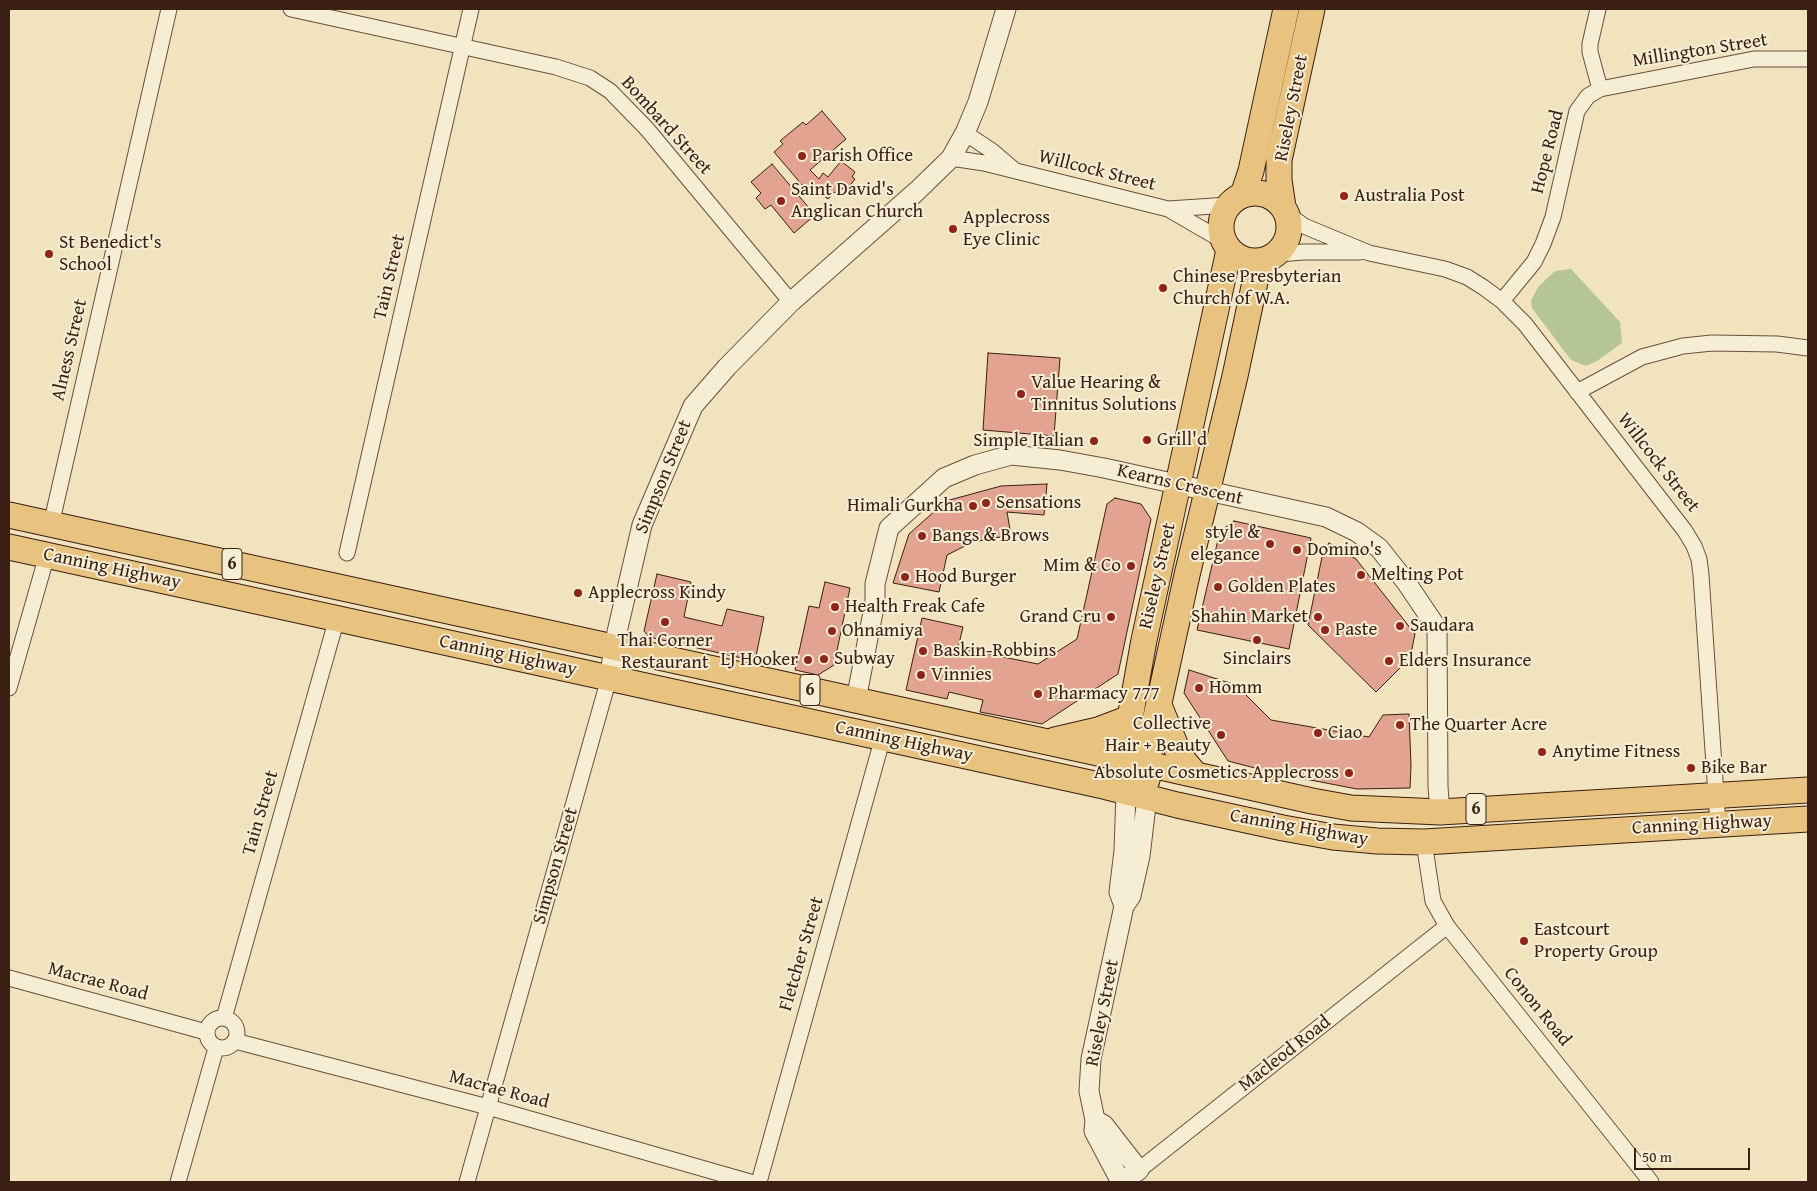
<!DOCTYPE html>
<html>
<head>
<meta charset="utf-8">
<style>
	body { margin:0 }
	#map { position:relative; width:1817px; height:1191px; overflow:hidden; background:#f1e3be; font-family:"Gentium Book Plus",serif }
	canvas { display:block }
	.frame { position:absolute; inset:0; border:10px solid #3b1f12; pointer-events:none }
	.scale { position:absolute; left:1634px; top:1148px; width:116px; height:22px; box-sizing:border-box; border:2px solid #3b1f12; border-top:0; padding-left:6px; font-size:15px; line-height:18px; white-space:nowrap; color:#3b1f12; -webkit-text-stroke:4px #f6edd5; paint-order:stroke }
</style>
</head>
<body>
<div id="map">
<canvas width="1817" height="1191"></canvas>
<div class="frame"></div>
<div class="scale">50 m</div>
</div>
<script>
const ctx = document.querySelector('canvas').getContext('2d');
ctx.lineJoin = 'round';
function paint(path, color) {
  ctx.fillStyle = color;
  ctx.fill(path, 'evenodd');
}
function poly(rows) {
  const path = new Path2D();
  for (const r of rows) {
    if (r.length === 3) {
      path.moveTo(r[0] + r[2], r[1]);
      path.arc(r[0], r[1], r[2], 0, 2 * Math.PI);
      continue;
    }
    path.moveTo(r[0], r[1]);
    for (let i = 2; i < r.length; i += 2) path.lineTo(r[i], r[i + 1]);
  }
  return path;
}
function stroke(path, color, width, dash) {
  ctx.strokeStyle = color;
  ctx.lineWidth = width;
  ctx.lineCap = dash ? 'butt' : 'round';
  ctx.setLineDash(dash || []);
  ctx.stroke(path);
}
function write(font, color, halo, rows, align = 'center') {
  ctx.font = font + ' "Gentium Book Plus",serif';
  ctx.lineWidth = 4;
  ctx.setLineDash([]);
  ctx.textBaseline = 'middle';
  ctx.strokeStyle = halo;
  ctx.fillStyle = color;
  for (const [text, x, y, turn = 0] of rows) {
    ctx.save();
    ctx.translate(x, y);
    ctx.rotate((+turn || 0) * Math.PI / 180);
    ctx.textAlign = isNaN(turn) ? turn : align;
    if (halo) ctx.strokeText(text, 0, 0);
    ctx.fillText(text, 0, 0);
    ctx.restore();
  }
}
paint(poly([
	[1571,269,1620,322,1622,343,1597,361,1586,366,1571,360,1532,308,1531,301,1538,287,1555,271]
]), '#b5c595');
const building = poly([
	[822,111,846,139,810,170,819,179,823,173,828,177,841,161,855,172,852,177,855,179,848,188,845,185,838,195,834,192,828,199,819,192,816,196,803,186,774,152,783,144,780,141,803,122,806,125,822,111],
	[772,164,815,215,794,233,771,205,765,209,756,198,761,193,751,182,772,164],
	[988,353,1060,358,1054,436,983,430,988,353],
	[1047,484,1044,515,1007,512,1011,535,973,542,947,555,939,592,893,583,909,534,946,501,1001,486,1047,484],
	[1115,498,1141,504,1151,519,1118,674,1042,724,980,712,983,700,949,692,947,699,906,690,922,618,963,627,958,648,1038,664,1077,639,1107,504,1115,498],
	[1234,521,1311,538,1289,649,1197,630,1220,531,1234,521],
	[1329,543,1356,559,1415,634,1410,658,1376,692,1308,625,1322,557,1329,543],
	[657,574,691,582,684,617,722,626,727,609,764,617,755,661,649,637,644,631,657,574],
	[825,582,850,588,834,665,818,675,795,670,809,606,819,608,825,582],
	[1189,670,1236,685,1271,720,1369,737,1383,715,1409,714,1411,766,1410,788,1357,789,1274,773,1228,761,1184,693,1189,670]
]);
paint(building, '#e2a390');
stroke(building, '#3b1f12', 1);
const minor = poly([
	[291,9,556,67,590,78,610,91,647,129,791,302],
	[1598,9,1590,44,1590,52,1600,89],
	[965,133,992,151,1013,169],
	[951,158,984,163,1168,209,1225,242],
	[1168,209,1229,205],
	[1287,214,1304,226,1369,253,1445,269,1467,277,1483,287,1502,301,1525,324,1685,531,1694,546,1699,559,1701,575,1718,824],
	[1278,254,1304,252,1360,252],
	[1502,301,1534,262,1543,244,1553,217,1577,111,1588,96,1600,89,1754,59,1808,59],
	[1577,392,1642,357,1683,346,1712,343,1777,344,1808,348],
	[51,525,169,9],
	[347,553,471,9],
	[9,688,47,555],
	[1424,842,1433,901,1447,926,1651,1182],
	[9,978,206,1032],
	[222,1033,15],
	[224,1018,337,618],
	[235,1041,488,1107,750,1182],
	[1139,1170,1447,926],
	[178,1182,216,1048],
	[467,1182,609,678],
	[759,1182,883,737]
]);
const tertiary = poly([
	[609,678,617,632,642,525,693,406,727,367,791,302,917,191,951,158,965,133,978,102,1006,9],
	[856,700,875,602,875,584,889,528,944,478,975,465,1011,455,1060,460,1104,468,1326,517,1357,532,1379,548,1406,582,1437,628,1438,787,1440,812],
	[1124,906,1119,892,1124,851,1126,792],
	[1095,1120,1104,1125,1139,1170,1122,1182],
	[1121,1182,1094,1131,1095,1120,1089,1091,1091,1059,1124,906,1131,896,1140,856,1147,797]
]);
const trunk = poly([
	[1255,227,34],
	[1243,195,1251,171,1286,9],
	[1283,207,1279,180,1279,160,1312,9],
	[9,515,1107,755,1312,801,1351,808,1440,812,1808,790],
	[9,547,1099,785,1177,805,1283,828,1333,837,1377,841,1424,842,1808,819],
	[1159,705,1177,749,1184,761,1195,774],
	[1055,740,1098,730,1130,718],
	[1126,774,1127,743,1130,718,1144,640,1229,250],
	[1147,780,1150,744,1187,575,1235,376,1255,282,1257,275,1268,260]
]);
stroke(minor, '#68503d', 17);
stroke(tertiary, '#68503d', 21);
stroke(trunk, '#3b1f12', 27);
stroke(minor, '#f6edd5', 15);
stroke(tertiary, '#f6edd5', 19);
stroke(trunk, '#e8c27f', 25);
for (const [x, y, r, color] of [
	[802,156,5,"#8f2418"],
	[1344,196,5,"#8f2418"],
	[781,201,5,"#8f2418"],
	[953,229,5,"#8f2418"],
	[49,254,5,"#8f2418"],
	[1163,288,5,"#8f2418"],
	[1021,394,5,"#8f2418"],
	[1147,440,5,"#8f2418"],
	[1094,441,5,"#8f2418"],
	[986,503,5,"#8f2418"],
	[973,506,5,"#8f2418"],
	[922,536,5,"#8f2418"],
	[1270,544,5,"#8f2418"],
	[1297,550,5,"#8f2418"],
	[1131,566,5,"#8f2418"],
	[1361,575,5,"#8f2418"],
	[905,577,5,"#8f2418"],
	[1218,587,5,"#8f2418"],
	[578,593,5,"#8f2418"],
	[835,607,5,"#8f2418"],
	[1111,617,5,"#8f2418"],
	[1318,617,5,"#8f2418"],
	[665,622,5,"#8f2418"],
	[1400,626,5,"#8f2418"],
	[1325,630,5,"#8f2418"],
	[832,631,5,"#8f2418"],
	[1257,640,5,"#8f2418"],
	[923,651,5,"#8f2418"],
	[824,659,5,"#8f2418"],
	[808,660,5,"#8f2418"],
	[1389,661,5,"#8f2418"],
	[921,675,5,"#8f2418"],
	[1199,688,5,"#8f2418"],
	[1038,694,5,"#8f2418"],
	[1400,725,5,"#8f2418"],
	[1318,733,5,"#8f2418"],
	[1221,735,5,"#8f2418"],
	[1542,752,5,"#8f2418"],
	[1691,768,5,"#8f2418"],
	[1349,773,5,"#8f2418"],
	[1524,941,5,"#8f2418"]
]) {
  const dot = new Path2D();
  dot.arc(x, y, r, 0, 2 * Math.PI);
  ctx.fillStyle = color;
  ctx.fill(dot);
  stroke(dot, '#f6edd5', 2);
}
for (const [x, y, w] of [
	[232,564,20],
	[810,690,20],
	[1476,809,20]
]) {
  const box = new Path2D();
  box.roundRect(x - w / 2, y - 15.5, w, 31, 4);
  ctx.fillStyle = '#f6edd5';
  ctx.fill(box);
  stroke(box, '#3b1f12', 1);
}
write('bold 18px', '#3b1f12', null, [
	["6",232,564],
	["6",810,690],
	["6",1476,809]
]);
write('19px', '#3b1f12', '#f6edd5', [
	["Millington Street",1700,51,-9],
	["Riseley Street",1292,108,-79],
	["Bombard Street",666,126,48],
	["Hope Road",1548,152,-76],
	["Willcock Street",1097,171,14],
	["Tain Street",390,277,-77],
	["Alness Street",70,350,-77],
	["Willcock Street",1658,463,52],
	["Simpson Street",664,477,-68],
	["Kearns Crescent",1180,485,13],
	["Canning Highway",112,569,12],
	["Riseley Street",1158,576,-77],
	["Canning Highway",508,656,12],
	["Canning Highway",904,742,12],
	["Tain Street",261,813,-74],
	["Canning Highway",1702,825,-3],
	["Canning Highway",1299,828,10],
	["Simpson Street",556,866,-74],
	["Fletcher Street",802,954,-74],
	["Macrae Road",98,982,15],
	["Conon Road",1537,1007,51],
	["Riseley Street",1103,1013,-79],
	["Macleod Road",1285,1054,-38],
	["Macrae Road",499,1090,15]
]);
write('19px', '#3b1f12', '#f6edd5', [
	["Parish Office",812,156],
	["Saint David's",791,190],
	["Anglican Church",791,212],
	["Australia Post",1354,196],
	["Applecross",963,218],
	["Eye Clinic",963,240],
	["St Benedict's",59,243],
	["School",59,265],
	["Chinese Presbyterian",1173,277],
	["Church of W.A.",1173,299],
	["Value Hearing &",1031,383],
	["Tinnitus Solutions",1031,405],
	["Grill'd",1157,440],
	["Simple Italian",1084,441,"right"],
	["Sensations",996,503],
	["Himali Gurkha",963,506,"right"],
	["style &",1260,533,"right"],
	["elegance",1260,555,"right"],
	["Bangs & Brows",932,536],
	["Domino's",1307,550],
	["Mim & Co",1121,566,"right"],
	["Melting Pot",1371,575],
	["Hood Burger",915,577],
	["Golden Plates",1228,587],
	["Applecross Kindy",588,593],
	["Health Freak Cafe",845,607],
	["Grand Cru",1101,617,"right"],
	["Shahin Market",1308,617,"right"],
	["Saudara",1410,626],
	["Paste",1335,630],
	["Ohnamiya",842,631],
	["Thai Corner",665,641,"center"],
	["Restaurant",665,663,"center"],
	["Baskin-Robbins",933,651],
	["Subway",834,659],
	["Sinclairs",1257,659,"center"],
	["LJ Hooker",798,660,"right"],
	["Elders Insurance",1399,661],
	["Vinnies",931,675],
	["Homm",1209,688],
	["Pharmacy 777",1048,694],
	["Collective",1211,724,"right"],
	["Hair + Beauty",1211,746,"right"],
	["The Quarter Acre",1410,725],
	["Ciao",1328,733],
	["Anytime Fitness",1552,752],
	["Bike Bar",1701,768],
	["Absolute Cosmetics Applecross",1339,773,"right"],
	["Eastcourt",1534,930],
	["Property Group",1534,952]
], 'left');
</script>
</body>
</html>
